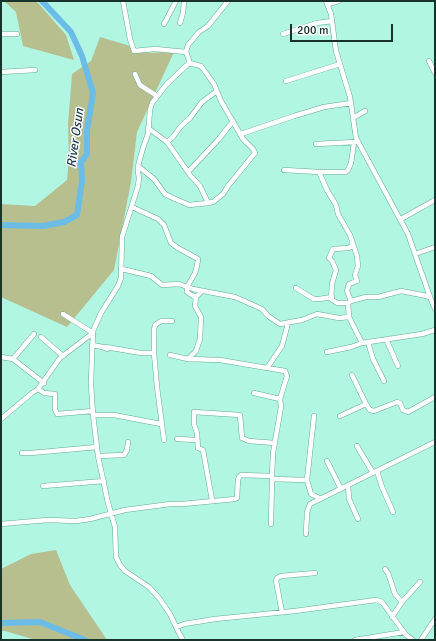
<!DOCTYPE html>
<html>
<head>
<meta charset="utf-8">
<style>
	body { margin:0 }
	#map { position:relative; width:436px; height:641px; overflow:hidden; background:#b1f6e2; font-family:Signika,sans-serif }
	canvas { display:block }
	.frame { position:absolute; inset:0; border:2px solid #17332c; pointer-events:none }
	.scale { position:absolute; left:290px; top:24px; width:103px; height:18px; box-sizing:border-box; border:2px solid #17332c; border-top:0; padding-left:5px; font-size:12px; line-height:14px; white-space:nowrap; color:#17332c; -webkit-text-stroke:3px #fff; paint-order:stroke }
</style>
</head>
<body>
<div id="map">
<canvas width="436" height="641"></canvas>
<div class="frame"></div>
<div class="scale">200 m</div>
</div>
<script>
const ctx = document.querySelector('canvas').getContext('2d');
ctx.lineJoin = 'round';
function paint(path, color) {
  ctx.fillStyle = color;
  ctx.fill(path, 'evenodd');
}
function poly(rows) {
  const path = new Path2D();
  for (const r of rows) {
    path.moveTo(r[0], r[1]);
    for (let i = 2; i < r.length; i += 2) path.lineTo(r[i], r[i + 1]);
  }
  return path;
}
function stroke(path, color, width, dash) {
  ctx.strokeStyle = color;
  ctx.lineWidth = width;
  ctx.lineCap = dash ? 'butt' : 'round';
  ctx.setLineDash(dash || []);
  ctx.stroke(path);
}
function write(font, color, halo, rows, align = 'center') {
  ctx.font = font + ' Signika,sans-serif';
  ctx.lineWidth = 3;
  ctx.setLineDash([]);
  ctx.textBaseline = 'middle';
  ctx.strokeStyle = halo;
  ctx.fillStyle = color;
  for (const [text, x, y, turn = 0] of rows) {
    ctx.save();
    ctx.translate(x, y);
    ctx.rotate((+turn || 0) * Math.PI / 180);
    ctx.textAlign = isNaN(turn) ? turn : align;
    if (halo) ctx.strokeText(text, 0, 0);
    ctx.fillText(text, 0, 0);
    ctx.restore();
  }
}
paint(poly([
	[4,1,35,1,39,4,66,35,74,60,23,46,16,12],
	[100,37,127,45,145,53,174,52,137,132,131,182,114,270,67,327,1,297,1,204,35,206,67,180,69,157,68,124,72,74,91,61],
	[56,550,70,585,107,640,36,640,5,631,1,631,1,569,31,554]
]), '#b7bf8f');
stroke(poly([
	[1,225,43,226,64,222,77,215,82,181,81,162,87,154,87,131,93,93,82,56,71,32,42,1],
	[1,623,40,622,85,640]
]), '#6cbce8', 6);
const minor = poly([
	[123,1,130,39,134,51,155,49,186,52],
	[326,1,331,14,336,51,350,97,356,138,408,234,430,297,435,309],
	[328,4,339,1],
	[180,23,183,13,184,1],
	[164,24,176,1],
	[1,34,17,34],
	[283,34,317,23,332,21],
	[429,61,435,73],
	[1,72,35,70],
	[135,74,140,85,157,96],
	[286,81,340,64],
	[353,118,365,111],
	[148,128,167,142,190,175,200,186,208,203,213,202,223,194,228,186,255,153,253,149,243,139,221,101,214,84,201,66,189,63],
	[241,134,294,116,324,107,351,103],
	[167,142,173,137,181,126,190,118,202,102,217,91],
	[316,144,356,142],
	[138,166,154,179,165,194,173,198,189,205,208,203],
	[284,170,319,172,346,172,348,170,351,163,354,143],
	[188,172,218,140,233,121],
	[132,207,158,219,164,225,171,243,178,248,198,259,197,266,195,273,187,287,187,292,193,296,196,297],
	[401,219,435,200],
	[415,254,435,247],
	[122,269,151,276,162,285,179,284,193,289,235,297,262,309,268,316,280,324,302,320,317,314,339,318,349,317,348,303,351,301,347,291,349,284,357,281,355,275,358,266,357,256,350,235,338,214,336,205,327,190,319,172],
	[296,288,314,299,319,299,332,297],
	[351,301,366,297,378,297,401,291,422,295,430,297],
	[348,303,337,303,331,299,332,284,336,270,332,261,329,258,333,249,349,248,353,244],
	[63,314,93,333],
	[349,317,362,343],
	[34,334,13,359,44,383],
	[41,337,63,356],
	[386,339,398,366],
	[368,342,373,359,384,381],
	[92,345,103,347,107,349],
	[106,347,141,353,154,353],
	[327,352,351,347,362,343,422,334,435,330],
	[170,355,188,359,220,360,285,371,287,376,280,399],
	[1,357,13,359],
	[188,359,196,351,200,339,201,317,195,306,196,297,202,291],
	[267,368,282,346,288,323],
	[352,375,366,404],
	[38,389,44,393,55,394,55,409,57,414,93,411],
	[254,393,280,399,281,407,273,453,272,476],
	[93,415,114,415,161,424],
	[314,416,307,480,311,494,319,498],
	[340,416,366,404,370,410,374,411,397,402,400,403,403,410,408,412,435,397],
	[1,419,32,393,38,389,60,358,93,333],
	[177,439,197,440],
	[164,440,157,387,154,353,154,330,155,325,161,321,172,321],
	[357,446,373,473],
	[22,453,31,453,97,447],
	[98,456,124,455,127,450,128,442],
	[327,461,341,489],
	[377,471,382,487,393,512],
	[348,485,349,499,358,519],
	[43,486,104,481],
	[212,500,203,450,198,448,197,433,194,424,194,412,240,415,242,438,249,441,275,443],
	[1,524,48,520,76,521,90,519,125,510,170,504,183,504,235,499,237,498,238,480,239,477,241,475,272,476,272,479,307,480],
	[271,524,272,479],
	[306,534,307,512,310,504,435,442],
	[385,569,388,573,395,594,402,602],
	[282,612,276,581,277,578,281,576,315,573],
	[392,617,402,602,420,582],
	[177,627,184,624,215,619,295,611,376,600,382,602,406,635,413,640],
	[183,640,179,633,170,614,159,598,149,587,125,571,120,565,116,557,115,527,108,503,98,456,93,415,91,383,93,331,101,313,118,286,121,278,122,237,138,186,139,178,138,172,138,166,143,148,148,134,150,110,152,103,166,85,189,63,189,60,186,52,188,45,199,32,208,26,228,1],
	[355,640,404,632],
	[421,640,435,619]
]);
stroke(minor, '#67a997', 5.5);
stroke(minor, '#fff', 4.5);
write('italic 13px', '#1f4155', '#fff', [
	["River Osun",76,138,-82]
]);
</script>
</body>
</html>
